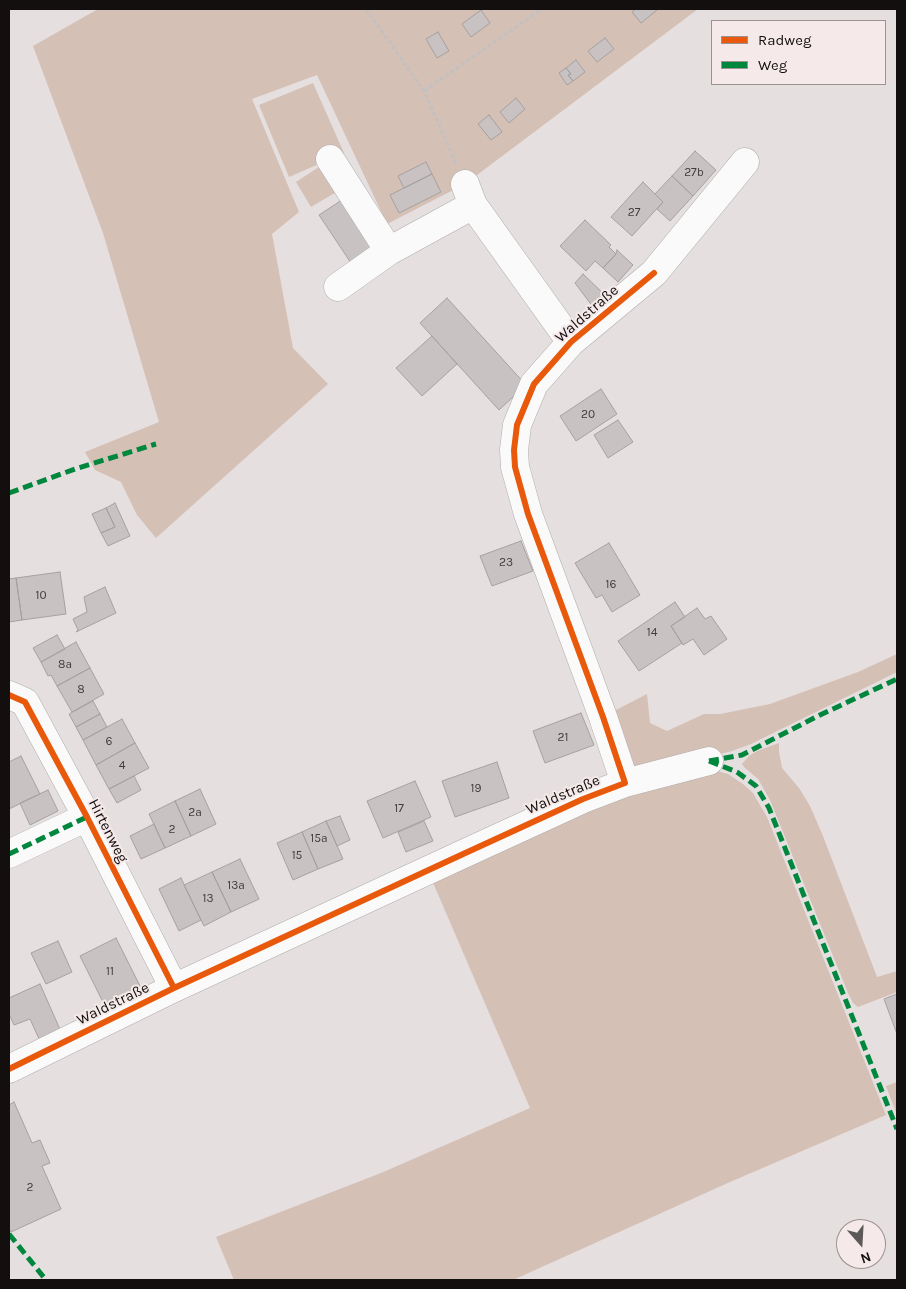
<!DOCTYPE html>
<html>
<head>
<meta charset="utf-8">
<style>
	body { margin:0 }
	#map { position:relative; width:906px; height:1289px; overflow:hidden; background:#e5dfdf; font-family:Karla,sans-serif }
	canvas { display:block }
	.frame { position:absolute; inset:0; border:10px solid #130f0f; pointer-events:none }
	.legend { position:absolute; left:711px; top:20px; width:175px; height:65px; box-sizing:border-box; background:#f5e9ea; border:1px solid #9b9292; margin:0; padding:6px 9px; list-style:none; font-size:15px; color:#130f0f }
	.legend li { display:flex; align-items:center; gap:10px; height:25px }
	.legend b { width:25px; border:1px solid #9b9292 }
	.north { position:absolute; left:836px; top:1219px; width:50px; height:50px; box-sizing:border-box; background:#f5e9ea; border:1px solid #9b9292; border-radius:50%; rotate:161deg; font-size:14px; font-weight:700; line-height:20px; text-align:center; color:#130f0f }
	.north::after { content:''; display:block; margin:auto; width:18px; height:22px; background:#5c5858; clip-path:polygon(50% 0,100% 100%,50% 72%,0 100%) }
</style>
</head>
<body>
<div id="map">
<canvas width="906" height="1289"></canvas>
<div class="frame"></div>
<ul class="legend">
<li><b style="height:6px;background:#e8590c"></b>Radweg</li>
<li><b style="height:6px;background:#00873e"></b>Weg</li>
</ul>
<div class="north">N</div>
</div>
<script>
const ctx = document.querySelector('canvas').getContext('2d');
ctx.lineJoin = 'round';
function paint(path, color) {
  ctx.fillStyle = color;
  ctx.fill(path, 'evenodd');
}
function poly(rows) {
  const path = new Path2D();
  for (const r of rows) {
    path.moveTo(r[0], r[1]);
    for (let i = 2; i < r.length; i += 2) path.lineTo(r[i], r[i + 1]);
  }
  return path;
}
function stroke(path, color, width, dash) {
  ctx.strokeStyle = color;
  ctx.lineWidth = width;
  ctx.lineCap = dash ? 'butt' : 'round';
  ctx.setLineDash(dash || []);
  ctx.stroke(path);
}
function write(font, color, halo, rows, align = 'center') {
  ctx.font = font + ' Karla,sans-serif';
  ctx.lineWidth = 4;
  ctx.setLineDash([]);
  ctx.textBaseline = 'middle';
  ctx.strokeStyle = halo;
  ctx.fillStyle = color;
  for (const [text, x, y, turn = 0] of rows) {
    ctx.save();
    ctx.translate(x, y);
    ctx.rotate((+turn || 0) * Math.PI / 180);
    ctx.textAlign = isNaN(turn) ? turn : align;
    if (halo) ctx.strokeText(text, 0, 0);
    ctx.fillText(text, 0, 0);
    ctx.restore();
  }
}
paint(poly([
	[98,9,698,9,465,184,387,224,317,75,252,99,299,212,272,234,293,348,328,384,156,538,137,515,121,482,95,470,85,452,159,422,103,233,33,46],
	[313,83,344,153,289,177,259,105],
	[322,165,338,191,311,207,296,182],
	[897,654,897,672,751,744,732,751,693,761,633,770,614,711,647,694,650,723,667,731,704,714,720,714,770,704,858,672],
	[779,743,779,752,782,768,799,788,810,806,823,836,877,977,897,971,897,992,858,1007,853,1003,848,993,770,800,758,779,744,767,742,764,749,756,757,751],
	[714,770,728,774,743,784,753,793,767,817,886,1115,730,1182,513,1280,234,1280,216,1237,381,1173,530,1108,431,878,591,806],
	[897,1082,897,1115,886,1086]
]), '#d5c0b5');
const building = poly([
	[636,9,656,9,657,10,641,23,632,12,636,9],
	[481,10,490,23,471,37,462,24,481,10],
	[438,32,449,51,437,58,426,39,438,32],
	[605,38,614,49,597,62,588,51,605,38],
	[576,60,585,72,573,81,568,75,571,74,566,68,576,60],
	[566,68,571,74,568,75,573,81,567,85,559,73,566,68],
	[516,98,525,109,509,123,500,112,516,98],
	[489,115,502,132,491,140,478,124,489,115],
	[695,151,716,170,693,196,672,176,695,151],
	[426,162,432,174,404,188,398,176,426,162],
	[432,174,441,192,399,213,390,195,432,174],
	[672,176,693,196,670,221,657,209,663,202,655,194,672,176],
	[643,182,663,202,632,236,611,217,643,182],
	[345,198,379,249,353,266,319,215,345,198],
	[585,220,611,245,609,247,616,254,603,268,595,261,586,271,560,246,585,220],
	[617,250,633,265,618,282,603,268,616,254,617,250],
	[583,274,605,295,593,307,575,283,583,274],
	[447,298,526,385,499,410,420,323,447,298],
	[432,336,457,364,422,396,396,368,432,336],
	[601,389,617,414,576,441,560,416,601,389],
	[618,420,633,442,608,458,594,435,618,420],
	[115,503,130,536,108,546,101,533,115,527,106,508,115,503],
	[106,508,115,527,101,533,92,514,106,508],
	[521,541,533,571,492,586,480,556,521,541],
	[609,543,640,595,612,612,602,595,596,598,575,563,609,543],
	[60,572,66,614,22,620,16,578,60,572],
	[16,578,22,620,9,622,9,579,16,578],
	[105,587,116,613,76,632,78,630,73,619,87,612,84,597,105,587],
	[675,602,685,617,671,626,682,643,639,671,618,641,675,602],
	[697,608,705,619,711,616,727,639,704,655,693,639,683,645,671,626,697,608],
	[57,635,65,649,41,662,33,648,57,635],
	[76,642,90,668,57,686,51,675,48,676,41,662,76,642],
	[90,668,104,694,72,712,57,686,90,668],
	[93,701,100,714,76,727,69,714,93,701],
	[581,713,594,745,545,763,533,731,581,713],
	[100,714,107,727,83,740,76,727,100,714],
	[122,719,135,743,96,765,83,740,122,719],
	[135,743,149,768,109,789,96,765,135,743],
	[21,756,40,794,9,809,9,762,21,756],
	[497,762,509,798,455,817,442,781,497,762],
	[134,776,141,790,117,803,109,789,134,776],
	[415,781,431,817,383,838,367,801,415,781],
	[200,789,216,824,191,836,175,801,200,789],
	[48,790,58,811,30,825,20,803,48,790],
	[175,801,191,836,165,848,149,814,175,801],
	[340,816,350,840,337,846,326,821,340,816],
	[326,821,343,859,318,869,302,832,326,821],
	[424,821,433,841,406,852,398,832,424,821],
	[154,824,165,848,141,859,130,836,154,824],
	[302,832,318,869,293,880,277,843,302,832],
	[240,859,259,899,231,912,212,872,240,859],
	[212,872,231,912,204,926,184,885,212,872],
	[181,878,201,920,179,931,159,889,181,878],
	[116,938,141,988,105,1006,80,956,116,938],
	[58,941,72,972,46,984,31,953,58,941],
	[40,984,62,1034,41,1043,30,1019,14,1025,9,1014,9,998,40,984],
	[897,994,897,1034,884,999,897,994],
	[14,1102,32,1143,40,1140,50,1163,42,1166,61,1209,11,1232,9,1228,9,1105,14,1102]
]);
paint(building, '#c8c3c2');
stroke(building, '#a5a1a0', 1);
const minor = poly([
	[330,159,389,251,473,205],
	[465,184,473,205,571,342],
	[338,287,389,251],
	[9,695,25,702,87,817,174,988],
	[625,783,709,761],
	[9,854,87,817],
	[9,1069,174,988,461,855,583,799,625,783,603,717,528,514,515,467,514,450,517,425,534,384,571,342,654,273,745,162]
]);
stroke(minor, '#b1acac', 29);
stroke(poly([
	[366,9,424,91,456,163],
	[424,91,542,9]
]), '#c2c0c0', 3, [4, 2.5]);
stroke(minor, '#fbfafa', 28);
stroke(poly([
	[9,493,75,469,156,444],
	[709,761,737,772,756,786,769,808,897,1129],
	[709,761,742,755,820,715,897,679],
	[9,854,87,817],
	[9,1234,46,1280]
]), '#00873e', 5, [10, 5]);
stroke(poly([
	[9,695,25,702,87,817,174,988],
	[9,1069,174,988,461,855,583,799,625,783,603,717,528,514,515,467,514,450,517,425,534,384,571,342,654,273]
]), '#e8590c', 6);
write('12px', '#403c3c', null, [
	["27b",694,173],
	["27",634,213],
	["20",588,415],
	["23",506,563],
	["16",611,585],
	["10",41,596],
	["14",652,633],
	["8a",65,665],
	["8",81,690],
	["21",563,738],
	["6",109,742],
	["4",122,766],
	["19",476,789],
	["17",399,809],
	["2a",195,813],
	["2",172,830],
	["15a",319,839],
	["15",297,856],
	["13a",236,886],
	["13",208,899],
	["11",110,972],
	["2",30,1188]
]);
write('15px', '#130f0f', '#f5e9ea', [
	["Waldstraße",587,314,-41],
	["Waldstraße",563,795,-23],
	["Hirtenweg",108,831,63],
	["Waldstraße",113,1004,-26]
]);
</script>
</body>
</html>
